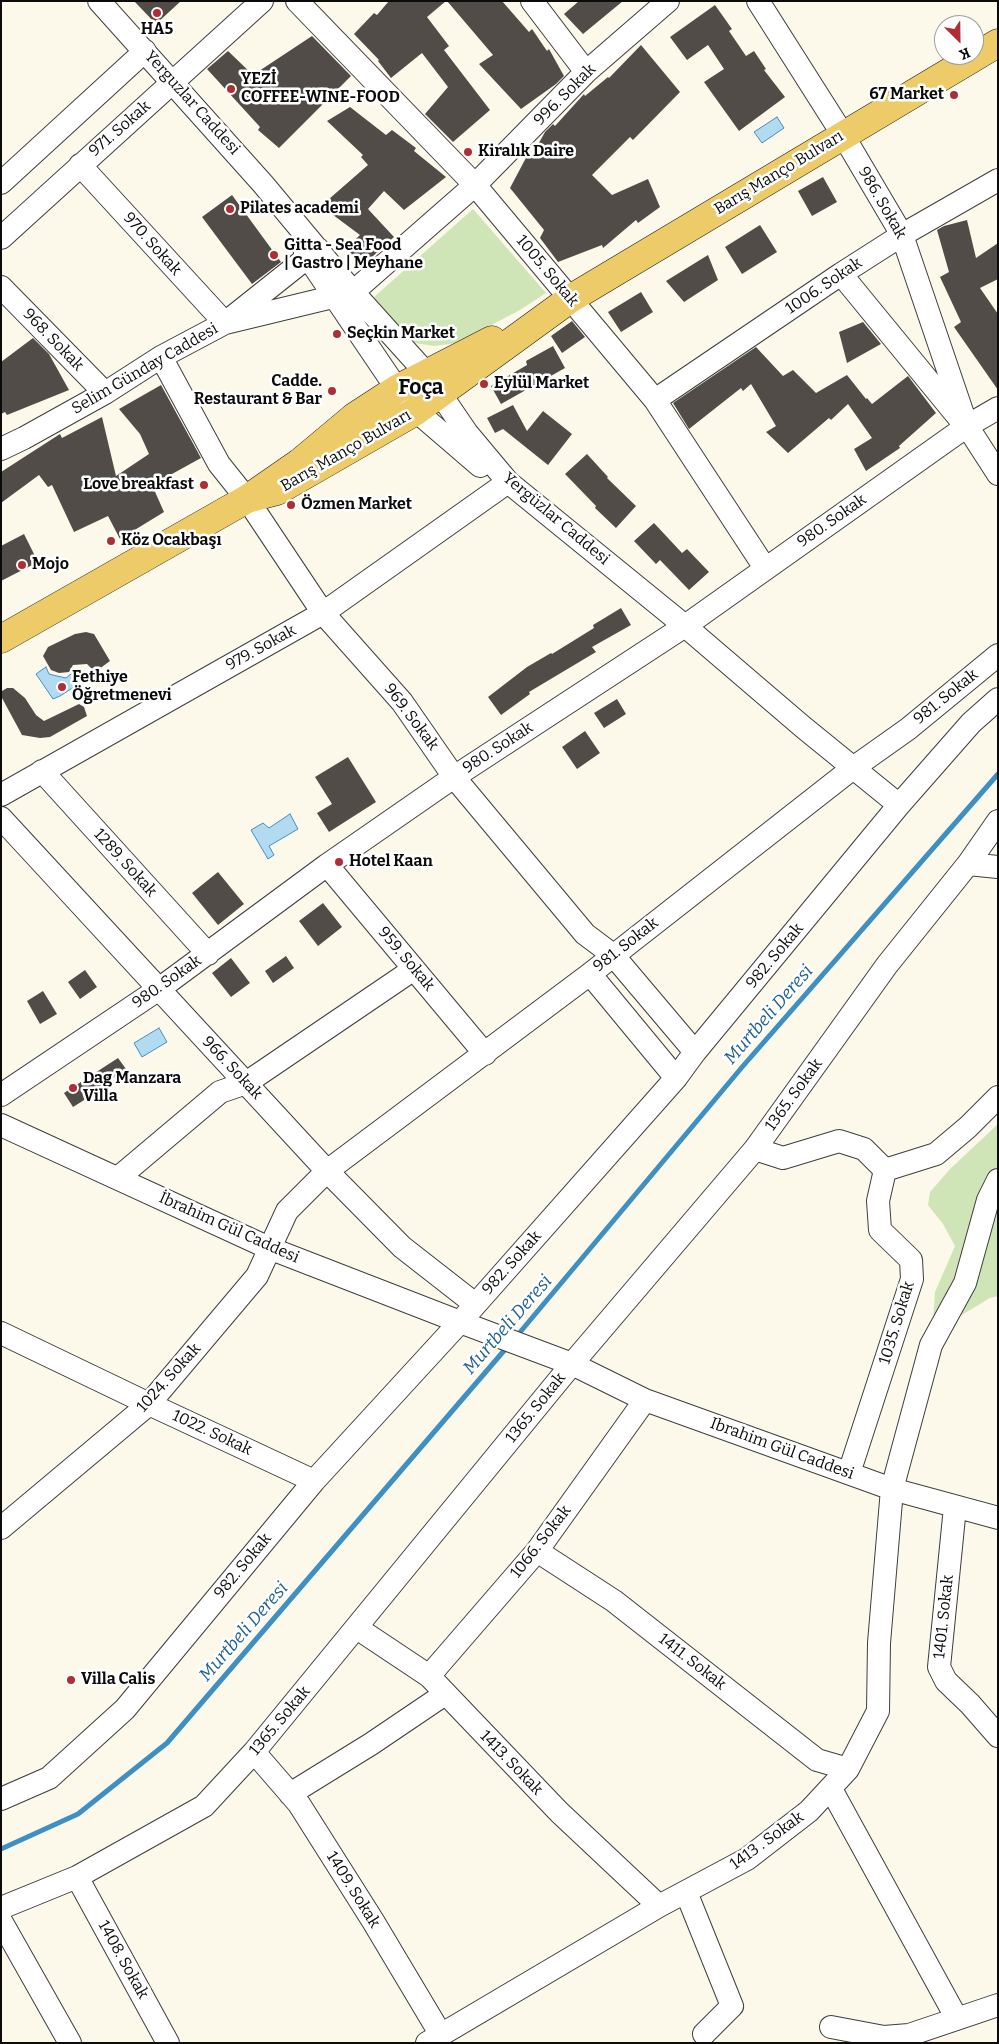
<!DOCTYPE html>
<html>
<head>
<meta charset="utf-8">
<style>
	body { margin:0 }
	#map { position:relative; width:999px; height:2044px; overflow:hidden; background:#fdf9ea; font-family:Bitter,serif }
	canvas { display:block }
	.frame { position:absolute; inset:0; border:2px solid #0b0b0b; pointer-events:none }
	.north { position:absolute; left:934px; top:15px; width:50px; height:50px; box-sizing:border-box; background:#fff; border:1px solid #9d9d9d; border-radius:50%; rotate:157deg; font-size:14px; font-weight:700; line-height:20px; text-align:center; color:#0b0b0b }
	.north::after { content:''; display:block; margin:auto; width:18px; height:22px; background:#af2e36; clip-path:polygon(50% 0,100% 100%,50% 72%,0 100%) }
</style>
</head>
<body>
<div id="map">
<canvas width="999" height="2044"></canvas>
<div class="frame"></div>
<div class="north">K</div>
</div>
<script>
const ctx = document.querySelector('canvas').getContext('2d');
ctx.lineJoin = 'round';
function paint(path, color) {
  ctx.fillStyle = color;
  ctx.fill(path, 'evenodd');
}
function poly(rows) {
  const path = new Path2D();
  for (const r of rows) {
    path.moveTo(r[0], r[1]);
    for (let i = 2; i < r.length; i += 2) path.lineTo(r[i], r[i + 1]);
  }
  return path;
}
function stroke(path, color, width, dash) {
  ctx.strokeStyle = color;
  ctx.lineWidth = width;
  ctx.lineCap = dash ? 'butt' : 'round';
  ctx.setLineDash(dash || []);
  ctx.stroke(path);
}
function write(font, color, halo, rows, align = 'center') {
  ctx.font = font + ' Bitter,serif';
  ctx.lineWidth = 5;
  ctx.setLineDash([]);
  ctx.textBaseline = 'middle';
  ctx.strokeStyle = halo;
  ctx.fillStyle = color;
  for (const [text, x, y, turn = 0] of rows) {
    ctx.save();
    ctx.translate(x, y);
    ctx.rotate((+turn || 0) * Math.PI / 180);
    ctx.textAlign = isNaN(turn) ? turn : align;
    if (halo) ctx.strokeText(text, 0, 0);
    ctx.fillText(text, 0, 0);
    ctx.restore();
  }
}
paint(poly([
	[473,209,546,293,520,310,457,343,434,346,415,343,403,333,374,297],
	[998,1124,998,1296,990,1298,950,1322,933,1322,935,1292,955,1246,943,1224,928,1205,930,1192,950,1169]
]), '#cfe4b7');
const water = poly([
	[777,117,784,128,762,143,754,132,777,117],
	[46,667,49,674,57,676,66,678,72,673,76,674,78,679,77,685,60,696,53,699,36,674,46,667],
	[290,814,298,829,269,846,274,855,268,859,251,830,263,823,269,828,290,814],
	[159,1028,167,1042,142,1057,134,1043,159,1028]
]);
paint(water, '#b2daf1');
stroke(water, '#3f90c2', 1);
stroke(poly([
	[516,1337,743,1066,998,774],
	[1,1849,78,1814,167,1743,508,1346]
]), '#3f90c2', 5);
paint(poly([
	[134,1,181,1,156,24],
	[389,1,446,1,427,17,449,46,444,50,490,110,453,142,425,114,448,87,422,53,391,78,378,61,379,60,354,34,374,13,377,15],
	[447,1,502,1,529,32,532,29,547,51,549,49,564,76,556,84,521,109,479,64,493,55],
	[579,1,623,1,583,34,564,14],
	[715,5,732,29,729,31,746,56,754,51,766,69,764,70,785,97,739,131,704,82,724,69,708,45,687,60,670,37],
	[312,36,351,76,279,148,258,130,260,127,207,69,228,51,253,75],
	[641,45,680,92,633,140,630,137,592,175,612,195,648,179,660,207,638,223,636,220,603,248,602,245,558,262,540,238,544,230,510,188,528,154,531,157,545,132,553,124,555,126,584,94,585,96,608,77,609,78],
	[350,107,386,135,392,130,416,148,414,151,446,177,404,210,384,191,368,209,394,237,362,266,346,248,360,235,321,206,368,165,361,157,363,155,327,121],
	[823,177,837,202,812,216,798,191],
	[232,195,281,262,252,284,202,217],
	[967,220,976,258,998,243,998,279,980,288,998,314,998,390,954,327,961,322,940,277,949,272,937,230,944,226],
	[760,225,777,252,742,274,725,247],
	[708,255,718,280,684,302,666,281],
	[641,292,653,312,621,332,608,312],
	[572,321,585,337,562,353,551,336],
	[863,322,881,344,847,363,839,332],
	[33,338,49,354,69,390,7,415,5,412,1,414,1,362],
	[553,346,565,368,501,404,491,386,527,365,526,361],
	[756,347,783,376,793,370,816,393,847,375,866,399,867,398,872,404,908,376,936,413,899,446,900,448,866,471,854,449,872,438,848,404,831,420,829,418,788,453,766,432,776,426,751,384,743,391,741,388,689,429,673,403],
	[161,385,201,458,152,485,164,512,120,539,108,516,74,532,52,485,48,487,39,475,1,503,1,472,60,434,62,438,102,417,116,476,149,454,140,434,119,409],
	[513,405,527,431,543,411,572,434,548,465,503,429,495,433,487,418],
	[587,454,608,477,607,478,636,506,616,528,595,508,596,506,565,474],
	[654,523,682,553,687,549,709,572,689,590,660,560,656,564,634,541],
	[24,534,38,562,1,581,1,546],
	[621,608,631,625,592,647,596,652,529,692,530,694,501,715,488,697,527,667,551,653,552,654,594,628,593,625],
	[86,632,94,634,110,661,95,672,87,664,73,665,69,672,59,673,51,670,43,656,48,647,75,634],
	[7,688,13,688,25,698,36,715,44,721,79,704,84,707,87,716,50,737,40,738,22,735,2,698,2,691],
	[617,699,626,714,604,728,594,713],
	[585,731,600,753,577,769,562,747],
	[348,757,376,802,329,832,317,813,332,804,315,777],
	[218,872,244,904,218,925,192,893],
	[323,903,342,927,318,946,299,921],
	[286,956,294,968,273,983,265,971],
	[231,958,250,983,231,997,212,973],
	[85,970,97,987,80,999,68,982],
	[43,991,57,1014,40,1024,27,1001],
	[118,1058,126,1069,88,1095,89,1097,73,1107,64,1093]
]), '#524c48');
const minor = poly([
	[99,1,263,184,353,292,426,373,467,433,508,482,685,626,803,727,899,805],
	[297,1,475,185,655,400,765,568],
	[532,1,586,72],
	[758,1,843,135,902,235,967,426,998,474],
	[80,165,225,323,318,249],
	[1,183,145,51],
	[1,238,262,1],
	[305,253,397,389,416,411,480,466],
	[841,274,959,418],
	[1,287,105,393],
	[161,357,219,464,247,499,323,613,402,702,454,777,585,934,613,955,695,1052],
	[655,400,841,274,902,235,998,180],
	[1,449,24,438,105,393,161,357,225,323,353,292,475,185,586,72,668,1],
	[42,771,208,954],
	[1,795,323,613,508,482],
	[1,818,327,1171,402,1247,475,1304],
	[968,864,998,867],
	[327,865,485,1054],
	[590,974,676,1078],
	[1,1095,159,989,327,865,454,777,685,626,967,426,998,408],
	[1,1125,269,1248,460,1322,572,1364,645,1400,892,1489,998,1518],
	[755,1149,783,1158,839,1141,864,1149,885,1170],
	[118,1178,220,1092,246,1083,414,969],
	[1,1333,149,1404,314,1481],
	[849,1473,912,1279,911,1260,880,1230,878,1201,885,1170,936,1154,968,1127,998,1097],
	[955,1507,939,1667,946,1681,970,1704,998,1736],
	[1,1528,149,1404,257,1276,287,1211,327,1171,590,974,853,768,908,729,998,655],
	[537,1551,614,1601,817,1760,848,1769],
	[357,1628,429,1676,559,1812,659,1906],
	[429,1676,537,1551,645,1400],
	[254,1752,299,1804,373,1921,441,2035],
	[831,1789,956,2017],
	[290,1794,371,1744,445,1694],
	[1,1799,49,1778,125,1709,314,1481,460,1322,676,1078,695,1052,899,805,971,723,998,699],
	[77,1877,168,2043],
	[686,1892,732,2006,704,2034],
	[1,1908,77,1877,204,1806,254,1752,572,1364,755,1149,887,965,968,864,998,821],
	[1,1921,70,2043],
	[831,2027,884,2037,909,2035,998,2005],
	[427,2043,659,1906,747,1859,809,1811,848,1769,878,1711,879,1643,892,1489,931,1345,965,1283,988,1200,998,1180]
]);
const major = poly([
	[247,499,277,491,416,411,570,299,998,43],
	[1,639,247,499,299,463,354,417,397,389,492,340]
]);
stroke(minor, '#3e3e3e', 24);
stroke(major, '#1c1c1c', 29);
stroke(minor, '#fff', 22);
stroke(major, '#eecb69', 28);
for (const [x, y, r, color] of [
	[157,13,5,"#af2e36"],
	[231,89,5,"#af2e36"],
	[954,95,5,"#af2e36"],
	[468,152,5,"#af2e36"],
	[230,209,5,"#af2e36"],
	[274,255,5,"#af2e36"],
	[337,334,5,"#af2e36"],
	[484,384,5,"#af2e36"],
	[332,391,5,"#af2e36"],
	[204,485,5,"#af2e36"],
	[291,505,5,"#af2e36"],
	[111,541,5,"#af2e36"],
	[22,565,5,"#af2e36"],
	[62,687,5,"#af2e36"],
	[339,862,5,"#af2e36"],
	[73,1088,5,"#af2e36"],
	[71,1680,5,"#af2e36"]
]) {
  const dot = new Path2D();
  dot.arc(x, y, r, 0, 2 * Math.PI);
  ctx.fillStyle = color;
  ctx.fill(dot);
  stroke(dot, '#fff', 2);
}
write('bold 16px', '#0b0b0b', '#fff', [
	["HA5",157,30,"center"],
	["YEZİ",241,80],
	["COFFEE-WINE-FOOD",241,98],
	["67 Market",944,95,"right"],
	["Kiralık Daire",478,152],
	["Pilates academi",240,209],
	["Gitta - Sea Food",284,246],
	["| Gastro | Meyhane",284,264],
	["Seçkin Market",347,334],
	["Cadde.",322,382,"right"],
	["Restaurant & Bar",322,400,"right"],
	["Eylül Market",494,384],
	["Love breakfast",194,485,"right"],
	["Özmen Market",301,505],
	["Köz Ocakbaşı",121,541],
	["Mojo",32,565],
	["Fethiye",72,678],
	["Öğretmenevi",72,696],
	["Hotel Kaan",349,862],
	["Dag Manzara",83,1079],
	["Villa",83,1097],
	["Villa Calis",81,1680]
], 'left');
write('16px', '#0b0b0b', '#fff', [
	["996. Sokak",565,95,-45],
	["Yerguzlar Caddesi",192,103,48],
	["971. Sokak",120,129,-41],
	["Barış Manço Bulvarı",779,173,-31],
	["986. Sokak",882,203,60],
	["970. Sokak",152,244,48],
	["1005. Sokak",547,271,50],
	["1006. Sokak",824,286,-34],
	["968. Sokak",53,340,46],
	["Selim Günday Caddesi",145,369,-30],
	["Barış Manço Bulvarı",346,451,-30],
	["Yergüzlar Caddesi",556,519,40],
	["980. Sokak",832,521,-35],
	["979. Sokak",261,648,-29],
	["981. Sokak",946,697,-39],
	["969. Sokak",411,717,53],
	["980. Sokak",498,748,-33],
	["1289. Sokak",125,863,48],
	["981. Sokak",626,945,-38],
	["982. Sokak",775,956,-50],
	["959. Sokak",406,959,50],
	["980. Sokak",167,982,-35],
	["966. Sokak",232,1068,47],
	["1365. Sokak",794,1095,-54],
	["İbrahim Gül Caddesi",229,1228,24],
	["982. Sokak",512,1263,-48],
	["1035. Sokak",897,1323,-73],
	["1024. Sokak",169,1378,-48],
	["1365. Sokak",536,1408,-51],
	["1022. Sokak",212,1433,25],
	["Ibrahim Gül Caddesi",782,1449,20],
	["1066. Sokak",541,1542,-52],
	["982. Sokak",243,1566,-50],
	["1401. Sokak",944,1617,-84],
	["1411. Sokak",692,1662,38],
	["1365. Sokak",280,1721,-50],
	["1413. Sokak",511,1763,46],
	["1413 . Sokak",767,1841,-36],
	["1409. Sokak",353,1890,58],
	["1408. Sokak",123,1960,61]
]);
write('italic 18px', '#1f6192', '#fff', [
	["Murtbeli Deresi",769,1015,-49],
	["Murtbeli Deresi",508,1325,-49],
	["Murtbeli Deresi",244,1632,-49]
]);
write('bold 21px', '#0b0b0b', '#fff', [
	["Foça",421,388]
]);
</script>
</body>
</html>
